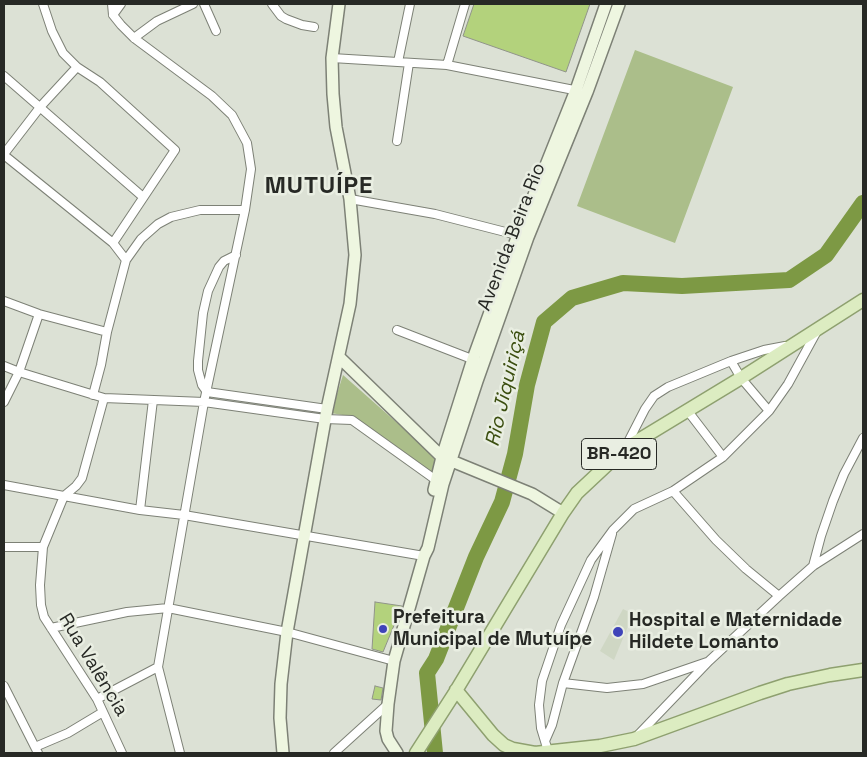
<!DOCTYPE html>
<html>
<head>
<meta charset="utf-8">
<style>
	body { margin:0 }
	#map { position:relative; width:867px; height:757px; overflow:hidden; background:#dce1d5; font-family:"Space Grotesk",sans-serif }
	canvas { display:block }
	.frame { position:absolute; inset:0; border:5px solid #272925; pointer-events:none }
</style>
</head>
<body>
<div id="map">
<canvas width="867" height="757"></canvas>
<div class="frame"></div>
</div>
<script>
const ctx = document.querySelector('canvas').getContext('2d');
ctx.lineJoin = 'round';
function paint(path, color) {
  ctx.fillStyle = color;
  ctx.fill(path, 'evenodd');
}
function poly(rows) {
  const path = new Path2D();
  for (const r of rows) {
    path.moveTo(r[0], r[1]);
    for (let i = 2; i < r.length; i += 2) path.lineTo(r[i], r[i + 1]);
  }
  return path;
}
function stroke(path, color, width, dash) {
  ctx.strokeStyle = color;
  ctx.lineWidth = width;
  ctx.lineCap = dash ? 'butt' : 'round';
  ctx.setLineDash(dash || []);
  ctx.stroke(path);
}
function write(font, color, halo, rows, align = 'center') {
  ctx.font = font + ' "Space Grotesk",sans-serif';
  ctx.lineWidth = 5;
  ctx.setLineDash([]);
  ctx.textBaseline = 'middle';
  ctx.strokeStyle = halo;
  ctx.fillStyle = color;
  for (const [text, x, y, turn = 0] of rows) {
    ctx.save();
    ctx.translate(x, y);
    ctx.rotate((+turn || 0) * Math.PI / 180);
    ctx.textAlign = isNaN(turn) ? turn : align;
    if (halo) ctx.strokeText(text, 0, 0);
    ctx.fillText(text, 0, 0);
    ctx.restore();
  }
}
paint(poly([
	[623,609,633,614,614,660,600,651]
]), '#cfd7c4');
paint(poly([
	[635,50,733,87,675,243,577,206],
	[343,375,438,459,434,476,354,417,331,413]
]), '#abbe8a');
stroke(poly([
	[435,753,427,673,436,659,476,557,502,502,515,454,527,385,544,322,572,298,623,283,682,286,789,280,826,255,863,203]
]), '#7d9944', 16);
const building = poly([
	[474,4,590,4,566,72,463,36,474,4],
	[375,602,402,606,383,652,372,649,375,602],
	[375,686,383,688,381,700,372,699,375,686]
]);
paint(building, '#b3d27c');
stroke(building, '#909489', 1);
const street = poly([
	[43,4,52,31,63,53,77,67,100,82,175,150,113,243],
	[112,4,113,15,121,25,134,38,212,96,232,115,247,143,251,169,245,210,204,402,158,667,180,753],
	[204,4,216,31],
	[272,4,281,16,286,19,302,25,314,27],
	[113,15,121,4],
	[134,38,157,21,193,4],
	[332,58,447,65,579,91],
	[398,62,410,4],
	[447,65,465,4],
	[4,76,143,197],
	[397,141,409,63],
	[4,154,41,106,77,67],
	[4,155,113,243,126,260,141,239,158,224,171,217,200,210,245,210],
	[350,199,435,214,521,236],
	[236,255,224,261,219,267,208,291,203,313,198,361,198,370,202,385,207,392,327,409],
	[4,301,39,314,107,332],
	[397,330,477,361],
	[731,361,741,378,769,411],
	[4,366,19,372,104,398,204,402,325,419,352,420,440,483],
	[93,395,101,365,107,332,126,260],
	[104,398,82,478,76,486,64,496,43,547,40,585,41,605,44,617,97,699,122,753],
	[4,402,19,372,39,314],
	[687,410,723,457],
	[626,446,645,409,654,396,668,387,731,361,764,350,785,346],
	[4,485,140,510,184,515,424,556],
	[673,491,716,540,746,569,779,596],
	[140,510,153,400],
	[4,547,43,547],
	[813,566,821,536,833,501,844,474,863,438],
	[51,628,127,612,168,608,287,632,394,661],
	[563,683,607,688,643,684,707,662],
	[4,686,38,753],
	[97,699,158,667],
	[638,735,709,661,779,596,813,566,863,534],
	[545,741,552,725,563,683,594,597,612,534],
	[35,747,68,733,103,712],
	[548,751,541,728,539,705,542,681,561,625,591,560,613,530,634,509,673,491,723,457,769,411,788,384,817,331],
	[334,753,388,704]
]);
const secondary = poly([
	[339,357,442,457,532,494,563,513],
	[434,490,442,457,473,359,518,235,576,90,606,4],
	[283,753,280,718,281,684,287,632,327,409,350,304,355,255,350,199,336,127,333,94,332,58,339,4],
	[397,753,388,739,386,731,388,704,394,661,424,556,428,548,443,484,477,381,528,237,587,92,619,4]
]);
const primary = poly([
	[456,690,493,735,504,745,513,749,535,753,600,746,634,739,760,693,788,684,830,675,863,670],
	[416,753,454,694,563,513,577,493,624,449,741,378,863,300]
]);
stroke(street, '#7d8176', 10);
stroke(secondary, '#7d8176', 14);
stroke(primary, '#8ea06f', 15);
stroke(street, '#fff', 8);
stroke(secondary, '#eef6e0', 11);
stroke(primary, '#dcecc1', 12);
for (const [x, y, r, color] of [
	[383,629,5,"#3f44b9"],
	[618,632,6,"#3f44b9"]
]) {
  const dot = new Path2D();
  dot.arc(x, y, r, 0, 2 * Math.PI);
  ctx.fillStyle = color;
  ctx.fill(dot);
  stroke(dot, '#e9eee2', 2);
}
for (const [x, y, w] of [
	[619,454,75]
]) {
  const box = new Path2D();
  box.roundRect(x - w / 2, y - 15.5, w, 31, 4);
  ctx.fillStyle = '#e9eee2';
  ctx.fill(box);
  stroke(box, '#272925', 1);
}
write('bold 18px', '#272925', null, [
	["BR-420",619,454]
]);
write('19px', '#272925', '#e9eee2', [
	["Avenida Beira Rio",512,237,-69],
	["Rua Valência",93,665,59]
]);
write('bold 19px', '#272925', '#e9eee2', [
	["Prefeitura",393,618],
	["Municipal de Mutuípe",393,640],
	["Hospital e Maternidade",629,621],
	["Hildete Lomanto",629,643]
], 'left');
write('italic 20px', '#3b4e0f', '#e9eee2', [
	["Rio Jiquiriçá",506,389,-77]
]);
ctx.letterSpacing = '1px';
write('bold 24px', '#272925', '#e9eee2', [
	["MUTUÍPE",319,186]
]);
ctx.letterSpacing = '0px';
</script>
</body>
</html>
